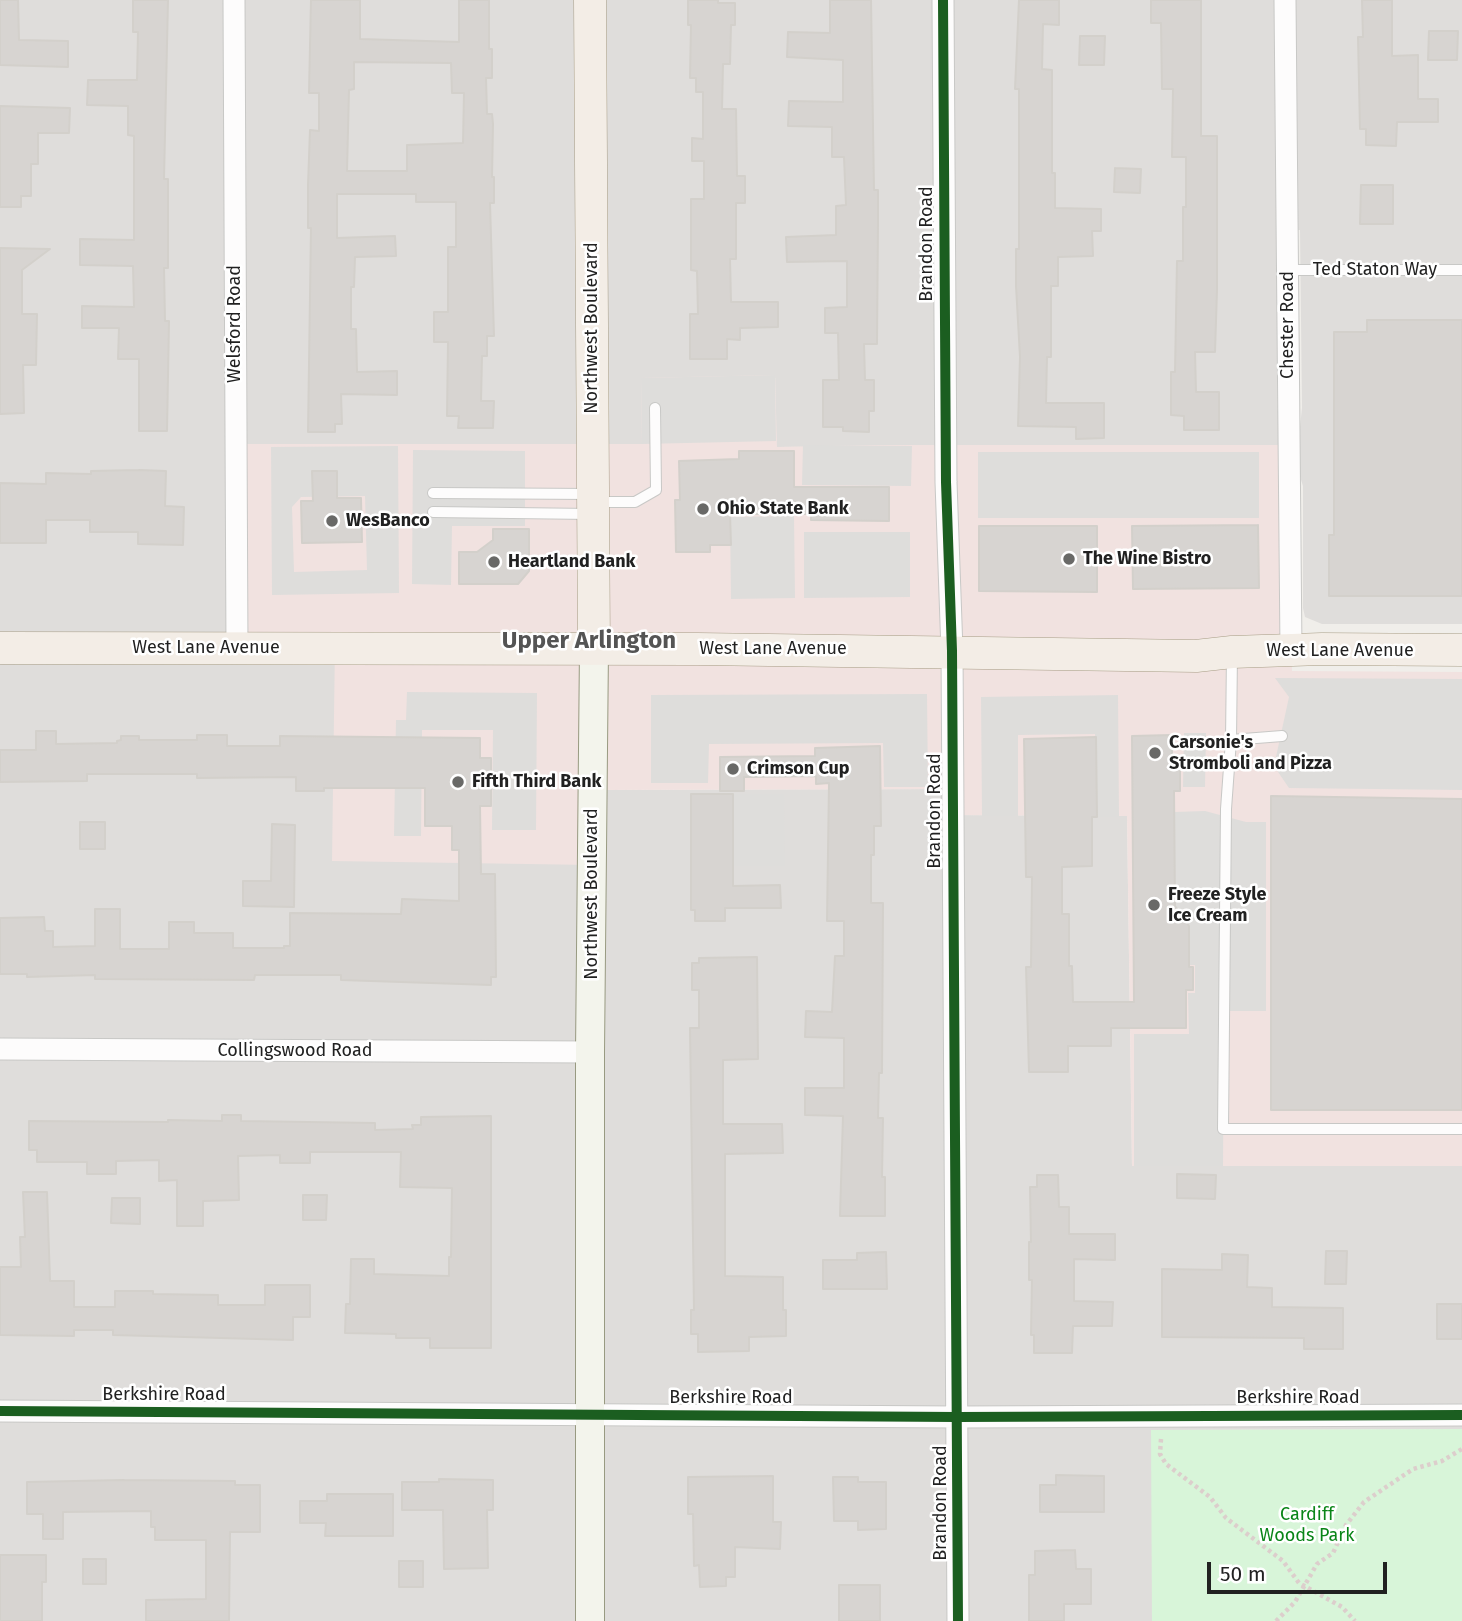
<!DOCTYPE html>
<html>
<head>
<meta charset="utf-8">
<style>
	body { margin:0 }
	#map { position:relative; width:1462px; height:1621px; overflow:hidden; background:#f0eeea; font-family:"Fira Sans",sans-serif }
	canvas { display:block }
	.scale { position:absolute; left:1207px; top:1562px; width:180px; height:32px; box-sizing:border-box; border:4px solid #212121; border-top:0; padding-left:9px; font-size:21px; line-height:24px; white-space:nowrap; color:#212121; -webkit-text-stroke:5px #fff; paint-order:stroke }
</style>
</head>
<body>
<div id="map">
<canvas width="1462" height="1621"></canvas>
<div class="scale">50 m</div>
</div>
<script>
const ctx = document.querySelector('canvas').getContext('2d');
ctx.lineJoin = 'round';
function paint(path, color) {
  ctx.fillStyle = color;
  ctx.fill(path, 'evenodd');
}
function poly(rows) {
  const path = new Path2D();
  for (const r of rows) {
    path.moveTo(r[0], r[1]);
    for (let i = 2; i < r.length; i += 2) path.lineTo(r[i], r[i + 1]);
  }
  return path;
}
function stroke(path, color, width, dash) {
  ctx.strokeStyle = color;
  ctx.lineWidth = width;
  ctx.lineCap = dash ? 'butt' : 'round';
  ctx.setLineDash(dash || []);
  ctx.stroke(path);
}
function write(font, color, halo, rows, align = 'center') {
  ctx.font = font + ' "Fira Sans",sans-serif';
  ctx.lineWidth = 5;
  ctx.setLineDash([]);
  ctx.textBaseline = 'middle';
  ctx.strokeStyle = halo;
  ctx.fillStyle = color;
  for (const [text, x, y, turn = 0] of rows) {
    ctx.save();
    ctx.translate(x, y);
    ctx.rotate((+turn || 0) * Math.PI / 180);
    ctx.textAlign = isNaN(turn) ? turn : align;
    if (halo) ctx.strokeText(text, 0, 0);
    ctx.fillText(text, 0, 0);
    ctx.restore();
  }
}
paint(poly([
	[0,0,1462,0,1462,624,1322,624,1305,617,1303,608,1303,486,1296,464,1302,408,1300,230,1277,231,1277,395,1280,445,776,447,775,376,642,444,237,444,335,642,593,790,953,789,953,815,1127,816,1132,1166,1462,1166,1462,1429,1152,1430,1152,1621,0,1621]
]), '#dfdddb');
paint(poly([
	[775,375,777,447,873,445,1289,445,1292,671,1462,672,1462,1166,1132,1166,1127,816,953,815,952,789,593,790,592,865,332,861,335,643,237,642,236,444,642,444,641,378]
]), '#f1e2e0');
paint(poly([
	[775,375,776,441,642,444,641,378],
	[803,445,912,446,911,486,802,485],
	[398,446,399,593,272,595,271,447],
	[365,496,367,570,294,572,292,507,301,497],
	[413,450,525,451,525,526,452,526,451,585,412,584],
	[978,452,1259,452,1259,518,978,518],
	[794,516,795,598,731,599,730,517],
	[804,532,910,532,910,597,804,598],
	[1275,678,1462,679,1462,790,1289,788,1274,766,1289,697],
	[407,692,537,693,536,830,492,830,493,730,422,730,421,836,394,836,396,720,406,720],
	[927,694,928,787,884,787,883,743,709,744,708,783,651,783,651,695],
	[1118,695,1119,817,1097,817,1095,734,1018,735,1018,816,982,816,981,697],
	[1184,733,1206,733,1205,787,1183,787],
	[733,794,784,794,785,866,733,866],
	[1205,811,1246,822,1266,822,1266,1011,1224,1011,1223,1166,1134,1166,1134,1034,1189,1034,1188,993,1195,993,1195,965,1189,965,1189,926,1175,906,1174,812]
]), '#dedddb');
paint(poly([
	[1462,1429,1462,1621,1152,1621,1151,1430]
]), '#d8f5d9');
const building = poly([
	[0,0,18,0,19,40,68,41,68,67,0,65,0,0],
	[133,0,168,0,164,179,168,179,168,268,164,268,165,321,169,321,167,431,139,431,139,359,118,359,119,328,82,328,82,306,134,307,133,266,80,265,80,239,134,240,134,136,128,135,128,106,87,105,88,80,137,80,138,32,133,32,133,0],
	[311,0,360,0,360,39,459,42,459,0,489,0,489,49,492,49,492,78,486,78,487,114,492,114,493,124,492,177,494,177,494,203,490,203,494,336,487,336,487,356,482,356,481,401,494,401,493,428,458,428,459,416,447,416,448,342,434,342,434,312,448,312,448,247,456,247,456,202,416,202,416,194,337,194,337,238,395,236,396,256,355,257,354,287,351,287,351,329,356,329,357,372,397,371,397,395,341,394,342,424,335,424,335,432,308,432,311,228,308,228,308,185,310,130,319,131,319,93,309,93,311,0],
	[354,62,451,63,452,93,464,93,463,143,407,145,407,171,347,171,349,90,354,89,354,62],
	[688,0,718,0,718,3,735,3,735,25,731,25,730,64,723,64,722,109,736,109,737,176,745,176,745,203,736,203,736,259,730,259,731,302,778,302,778,327,740,328,740,340,727,339,727,359,690,359,690,314,698,314,697,271,691,270,691,199,704,199,704,161,692,161,692,138,703,139,703,92,696,92,696,78,690,78,691,25,688,25,688,0],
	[830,0,871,0,874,190,878,190,878,222,877,344,864,344,865,380,874,380,874,411,869,411,869,432,843,431,843,427,823,427,823,380,839,380,838,333,825,333,825,308,847,307,847,261,787,262,786,237,836,235,836,206,846,205,844,157,832,157,832,127,788,126,789,101,843,102,843,60,787,57,788,32,830,33,830,0],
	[1019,0,1059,0,1059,25,1043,24,1042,69,1052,70,1052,173,1055,173,1055,208,1101,209,1101,231,1092,231,1093,256,1058,257,1058,286,1051,286,1051,357,1047,357,1046,403,1104,403,1104,438,1076,439,1076,427,1018,426,1020,357,1016,286,1016,249,1019,249,1019,89,1015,89,1019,0],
	[1151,0,1201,0,1201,136,1217,136,1217,290,1215,352,1195,352,1196,392,1219,392,1219,430,1184,430,1184,416,1171,415,1171,372,1175,372,1177,261,1183,261,1183,207,1186,207,1186,157,1172,157,1173,89,1162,89,1161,23,1151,23,1151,0],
	[1362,0,1392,0,1392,56,1418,55,1418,99,1438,99,1438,122,1397,122,1396,146,1366,145,1366,129,1360,129,1358,37,1363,37,1362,0],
	[1429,31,1458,31,1457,60,1428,60,1429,31],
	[1080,36,1105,36,1104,65,1079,65,1080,36],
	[0,106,70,108,69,133,38,133,38,164,31,164,31,196,21,196,21,207,0,207,0,106],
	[1115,168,1141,169,1140,193,1114,192,1115,168],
	[1361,185,1393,185,1393,224,1360,224,1361,185],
	[0,248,50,249,22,270,22,314,37,314,36,365,23,365,24,413,0,414,0,248],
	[1367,320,1462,320,1462,596,1329,596,1329,535,1334,535,1334,332,1367,332,1367,320],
	[739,451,794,451,794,487,889,487,889,521,811,520,811,514,730,514,731,545,710,545,710,552,676,552,675,500,680,500,679,461,739,459,739,451],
	[139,470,166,471,165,506,184,507,183,545,138,544,138,532,90,532,90,520,46,520,46,543,0,543,0,483,46,484,46,473,91,474,91,471,139,470],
	[312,471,337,471,337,498,361,498,362,542,302,543,301,501,313,501,312,471],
	[1258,525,1259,588,1133,589,1132,526,1258,525],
	[979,526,1097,526,1097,592,979,591,979,526],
	[493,529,529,529,529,571,518,584,459,584,459,552,477,552,493,540,493,529],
	[36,731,56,731,56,744,117,743,117,741,121,740,121,736,139,736,139,740,197,740,197,735,227,735,227,746,280,746,280,736,480,738,480,758,491,758,491,806,480,806,481,874,495,874,496,977,491,977,491,985,341,980,341,975,255,975,254,980,95,979,95,975,27,977,27,974,0,974,0,918,44,917,45,931,53,931,53,947,95,946,95,909,120,909,120,949,169,949,169,922,194,922,194,933,233,933,233,948,284,948,284,946,290,946,290,913,401,914,402,899,459,901,459,850,452,850,452,826,425,826,425,788,324,788,324,791,296,791,296,777,197,778,197,774,87,774,87,781,0,782,0,750,36,750,36,731],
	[1172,735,1172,765,1180,765,1180,791,1174,791,1175,906,1189,926,1189,967,1193,967,1193,990,1186,990,1186,1028,1111,1028,1111,1046,1068,1046,1068,1072,1029,1072,1026,967,1031,967,1032,877,1026,877,1024,739,1096,737,1097,817,1092,817,1092,866,1062,867,1062,914,1069,914,1069,966,1072,966,1073,1002,1134,1002,1132,736,1172,735],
	[880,746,881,826,874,826,874,855,871,855,871,903,883,903,882,1073,879,1073,878,1118,883,1118,882,1177,885,1177,885,1216,840,1216,843,1116,805,1115,805,1088,844,1088,844,1038,805,1037,806,1011,832,1012,835,956,844,956,844,921,827,921,829,783,816,784,816,776,744,777,744,791,720,791,720,757,815,756,815,748,880,746],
	[691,794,733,794,733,886,780,885,781,908,725,908,725,921,695,921,695,910,691,910,691,794],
	[1271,796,1462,799,1462,1110,1271,1110,1271,796],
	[80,822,105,822,105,849,80,849,80,822],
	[272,824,295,825,294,907,243,906,243,881,271,881,272,824],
	[757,957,758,1059,723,1060,723,1124,782,1124,783,1153,725,1154,725,1276,783,1277,783,1310,786,1310,786,1336,749,1337,749,1351,698,1352,698,1334,691,1334,691,1310,694,1310,690,1028,699,1028,699,990,692,990,692,963,699,963,699,958,757,957],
	[222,1115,241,1115,241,1121,375,1123,375,1130,413,1129,412,1125,421,1125,421,1117,491,1116,491,1348,430,1348,430,1338,396,1338,396,1334,345,1333,346,1304,350,1304,351,1259,374,1259,374,1274,449,1276,449,1257,451,1257,452,1188,400,1187,401,1152,310,1152,310,1163,280,1163,280,1155,238,1156,239,1200,203,1201,203,1226,177,1226,177,1180,159,1181,159,1160,116,1161,116,1174,87,1174,87,1162,37,1162,37,1150,29,1150,29,1121,168,1122,168,1120,222,1121,222,1115],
	[1177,1174,1216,1175,1215,1199,1177,1198,1177,1174],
	[1037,1175,1058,1175,1059,1207,1069,1207,1069,1234,1115,1234,1115,1260,1074,1259,1074,1301,1113,1302,1112,1326,1073,1326,1072,1353,1034,1353,1034,1335,1031,1335,1032,1280,1029,1280,1029,1242,1031,1242,1030,1187,1037,1187,1037,1175],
	[23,1192,47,1192,50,1281,74,1281,74,1307,115,1307,115,1291,153,1291,153,1294,218,1295,218,1305,265,1305,265,1285,310,1285,310,1317,293,1317,293,1340,113,1335,113,1330,74,1330,74,1336,0,1335,0,1267,21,1267,20,1237,25,1237,23,1192],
	[303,1195,327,1195,326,1220,303,1220,303,1195],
	[112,1198,140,1198,140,1224,111,1223,112,1198],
	[1326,1251,1347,1251,1346,1284,1325,1284,1326,1251],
	[886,1252,887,1289,823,1289,823,1260,857,1260,857,1253,886,1252],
	[1222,1254,1248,1255,1247,1287,1272,1288,1272,1307,1343,1308,1343,1349,1304,1349,1304,1338,1162,1337,1162,1269,1222,1270,1222,1254],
	[1437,1304,1462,1304,1462,1339,1437,1339,1437,1304],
	[1056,1475,1104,1476,1104,1512,1040,1512,1040,1485,1056,1485,1056,1475],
	[773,1476,773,1522,781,1522,780,1549,735,1547,735,1577,726,1577,726,1586,700,1587,699,1565,694,1566,693,1514,688,1514,688,1477,773,1476],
	[833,1477,858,1477,858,1482,886,1482,886,1529,858,1530,858,1521,834,1521,833,1477],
	[439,1479,493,1480,493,1510,487,1510,488,1568,444,1569,443,1510,402,1510,402,1482,439,1482,439,1479],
	[124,1480,235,1481,235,1485,260,1485,260,1532,230,1532,229,1621,146,1621,146,1600,206,1599,206,1540,155,1540,155,1527,151,1527,151,1511,63,1512,63,1539,43,1539,43,1514,27,1514,27,1482,124,1480],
	[327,1494,393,1494,393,1536,325,1536,326,1523,300,1523,300,1501,327,1501,327,1494],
	[1075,1550,1076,1569,1091,1569,1091,1604,1064,1604,1064,1621,1029,1621,1029,1575,1035,1575,1035,1551,1075,1550],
	[0,1555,46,1555,46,1582,42,1582,42,1621,0,1621,0,1555],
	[83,1559,106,1559,106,1584,83,1584,83,1559],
	[399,1561,423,1561,423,1587,399,1587,399,1561],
	[839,1585,880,1585,880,1621,839,1621,839,1585]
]);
paint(building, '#d7d4d1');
stroke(building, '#d3d0cb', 2);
const service = poly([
	[1288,270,1462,270],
	[433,493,592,494],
	[596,502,635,502,656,490,655,408],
	[433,512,591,514],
	[1232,654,1231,740,1226,809,1223,1129,1462,1129],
	[1231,740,1282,736]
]);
const minor = poly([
	[234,0,237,647],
	[943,0,946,482,952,651,958,1621],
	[1285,0,1291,650],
	[0,1049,590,1052],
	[0,1411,957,1417,1462,1415]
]);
const secondary = poly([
	[590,1621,590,1052,594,648]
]);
const primary = poly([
	[590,0,594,648],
	[0,648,698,649,1196,656,1232,652,1322,649,1462,650]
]);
stroke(service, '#c8c8c6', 12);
stroke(minor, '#c8c8c6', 23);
stroke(secondary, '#989a81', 30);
stroke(primary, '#a79d85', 33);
stroke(poly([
	[1161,1439,1160,1454,1166,1464,1210,1497,1226,1518,1283,1561,1299,1583,1342,1607,1355,1621],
	[1276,1621,1295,1602,1317,1564,1333,1553,1346,1525,1364,1502,1413,1469,1442,1461,1462,1449]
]), '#dccecc', 4.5, [3.5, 3.5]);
stroke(service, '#fdfcfc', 10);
stroke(minor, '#fdfcfc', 21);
stroke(secondary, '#f3f4ec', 28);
stroke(primary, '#f3ede6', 32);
stroke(poly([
	[943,0,946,482,952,651,958,1621],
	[0,1411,957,1417,1462,1415]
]), '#1b5e20', 10);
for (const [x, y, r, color] of [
	[703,509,7,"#696967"],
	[332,521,7,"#696967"],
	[1069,559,7,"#696967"],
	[494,562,7,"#696967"],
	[1155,753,7,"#696967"],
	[733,769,7,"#696967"],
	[458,782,7,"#696967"],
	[1154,905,7,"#696967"]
]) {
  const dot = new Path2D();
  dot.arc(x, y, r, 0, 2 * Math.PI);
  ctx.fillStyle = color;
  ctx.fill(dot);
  stroke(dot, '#fff', 2.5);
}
write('18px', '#212121', '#fff', [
	["Brandon Road",927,244,-90],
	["Ted Staton Way",1375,270],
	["Welsford Road",235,324,-90],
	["Chester Road",1288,325,-90],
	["Northwest Boulevard",592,328,-90],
	["West Lane Avenue",206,648],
	["West Lane Avenue",773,649],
	["West Lane Avenue",1340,651],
	["Brandon Road",935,811,-90],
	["Northwest Boulevard",592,894,-90],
	["Collingswood Road",295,1051],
	["Berkshire Road",164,1395],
	["Berkshire Road",731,1398],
	["Berkshire Road",1298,1398],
	["Brandon Road",941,1503,-90]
]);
write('bold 18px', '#212121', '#fff', [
	["Ohio State Bank",717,509],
	["WesBanco",346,521],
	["The Wine Bistro",1083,559],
	["Heartland Bank",508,562],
	["Carsonie's",1169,743],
	["Stromboli and Pizza",1169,764],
	["Crimson Cup",747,769],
	["Fifth Third Bank",472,782],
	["Freeze Style",1168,895],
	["Ice Cream",1168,916]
], 'left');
write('18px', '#0a8518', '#fff', [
	["Cardiff",1307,1515],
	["Woods Park",1307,1536]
]);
write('bold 24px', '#545454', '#fff', [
	["Upper Arlington",589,641]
]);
</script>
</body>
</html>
